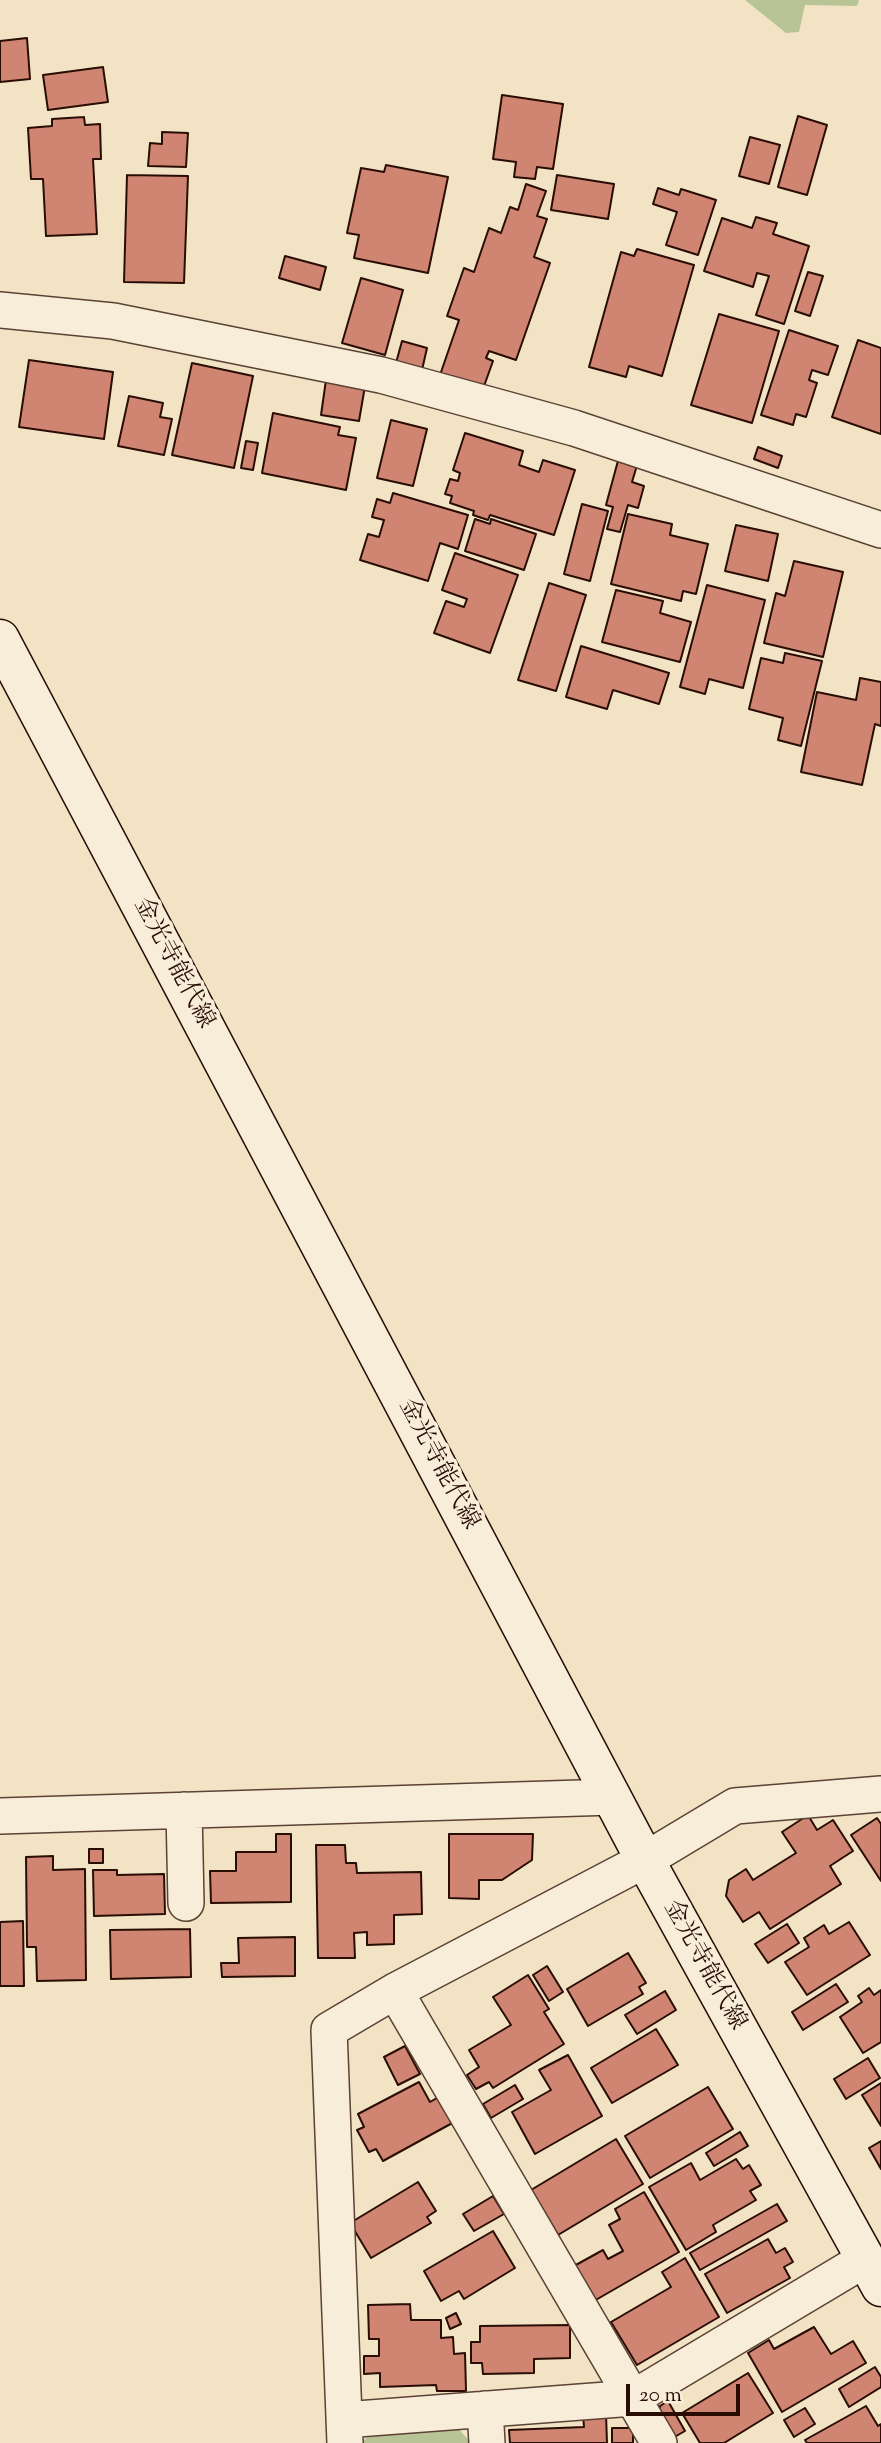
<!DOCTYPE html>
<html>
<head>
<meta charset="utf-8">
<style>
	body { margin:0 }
	#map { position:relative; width:881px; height:2443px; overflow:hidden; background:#f2e3c5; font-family:"Sorts Mill Goudy",serif }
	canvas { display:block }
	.scale { position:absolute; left:626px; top:2384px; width:114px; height:32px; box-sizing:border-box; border:4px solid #290d04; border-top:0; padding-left:9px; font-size:21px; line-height:24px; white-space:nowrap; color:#290d04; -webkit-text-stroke:5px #f7edd9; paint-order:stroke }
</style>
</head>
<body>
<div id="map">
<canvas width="881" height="2443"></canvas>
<div class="scale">20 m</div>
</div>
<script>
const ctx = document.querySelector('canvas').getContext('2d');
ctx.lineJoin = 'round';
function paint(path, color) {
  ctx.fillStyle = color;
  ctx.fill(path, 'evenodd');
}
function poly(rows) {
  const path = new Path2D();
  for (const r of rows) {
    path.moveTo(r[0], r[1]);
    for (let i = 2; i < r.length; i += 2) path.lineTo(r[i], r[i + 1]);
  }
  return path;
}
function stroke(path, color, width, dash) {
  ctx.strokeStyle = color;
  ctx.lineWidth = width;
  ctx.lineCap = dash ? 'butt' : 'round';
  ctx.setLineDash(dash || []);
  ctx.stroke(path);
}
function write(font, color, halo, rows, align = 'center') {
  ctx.font = font + ' "Sorts Mill Goudy","Noto Serif JP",serif';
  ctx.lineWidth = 7;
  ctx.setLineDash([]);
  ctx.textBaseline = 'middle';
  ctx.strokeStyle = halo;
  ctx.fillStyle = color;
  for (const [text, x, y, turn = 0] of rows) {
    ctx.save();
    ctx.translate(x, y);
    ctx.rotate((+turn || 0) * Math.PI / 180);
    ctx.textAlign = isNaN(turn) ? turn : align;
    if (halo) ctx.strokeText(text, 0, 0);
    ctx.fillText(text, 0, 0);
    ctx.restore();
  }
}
paint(poly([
	[745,0,859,0,857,6,805,5,799,32,786,33],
	[456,2426,471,2443,361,2443,377,2428]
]), '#b9c496');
const building = poly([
	[27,38,30,79,0,82,0,41,27,38],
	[103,67,108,102,48,110,43,75,103,67],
	[502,95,563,104,553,169,537,167,535,179,514,177,516,162,493,159,502,95],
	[798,116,827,125,807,195,778,187,798,116],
	[84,117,85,125,100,124,101,159,93,159,97,234,46,236,43,179,31,179,28,128,52,126,52,119,84,117],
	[162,132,188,133,186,167,148,166,150,143,162,144,162,132],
	[750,137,780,145,769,184,739,176,750,137],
	[386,165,448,177,428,273,354,258,359,235,347,233,361,168,384,172,386,165],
	[127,175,188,176,184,283,124,282,127,175],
	[557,175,614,184,608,219,551,210,557,175],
	[526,184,546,191,537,216,547,219,534,257,550,263,516,360,489,351,486,358,493,361,483,389,440,375,459,320,447,316,464,268,474,272,489,228,501,233,510,207,518,210,526,184],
	[658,188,679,195,681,189,716,200,698,255,666,245,677,212,653,204,658,188],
	[756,217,777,223,773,234,809,246,784,324,756,315,769,276,757,273,753,287,704,271,722,218,752,228,756,217],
	[637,249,694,265,662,376,629,366,626,377,589,367,621,252,634,256,637,249],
	[285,256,326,267,320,290,279,278,285,256],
	[808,272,823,276,810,316,795,311,808,272],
	[361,278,403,290,385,355,342,343,361,278],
	[719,314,779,331,752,423,691,405,719,314],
	[789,330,838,346,828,375,812,370,809,380,817,383,806,417,796,414,793,425,761,415,789,330],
	[858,340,881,348,881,434,832,417,858,340],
	[402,341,427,348,422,370,396,363,402,341],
	[29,360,113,372,104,439,19,427,29,360],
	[192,363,253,376,234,468,172,455,192,363],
	[326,380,365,386,359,421,321,415,326,380],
	[129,396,163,403,160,417,172,419,164,455,118,446,129,396],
	[273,413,340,427,338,435,356,438,346,490,262,473,273,413],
	[391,420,427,429,413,486,377,478,391,420],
	[465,433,523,451,519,465,539,472,543,460,575,470,554,535,490,515,488,520,473,515,474,511,450,503,452,496,445,494,450,479,458,481,460,473,453,470,465,433],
	[246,441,258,443,253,470,241,468,246,441],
	[758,447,782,456,778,468,754,459,758,447],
	[619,457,638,462,632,482,644,486,638,508,628,505,620,532,607,529,613,507,606,505,619,457],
	[393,493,468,515,458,549,440,543,428,581,360,560,368,534,379,537,384,520,372,517,377,499,390,503,393,493],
	[582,504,608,511,590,581,564,574,582,504],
	[628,514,672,524,670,535,708,544,696,594,683,591,681,601,611,584,628,514],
	[475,519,490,524,491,519,536,534,524,570,465,551,475,519],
	[736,525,778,534,768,581,725,571,736,525],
	[455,553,518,575,490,653,434,633,446,601,464,607,467,599,442,590,455,553],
	[794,561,843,572,823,657,764,643,776,593,785,596,794,561],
	[549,583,586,595,556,691,518,680,549,583],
	[707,585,765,600,743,688,709,679,705,694,680,687,707,585],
	[616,590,663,601,660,613,691,622,680,662,602,642,616,590],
	[581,646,669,673,659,704,613,690,607,709,566,697,581,646],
	[785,653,822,661,801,746,778,740,783,718,749,709,761,658,783,663,785,653],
	[860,678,881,682,881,726,875,724,862,785,801,772,817,692,856,700,860,678],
	[808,1815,817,1830,833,1820,853,1851,830,1866,841,1884,770,1929,759,1912,743,1922,726,1896,729,1880,746,1869,753,1880,796,1853,782,1832,808,1815],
	[877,1818,881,1824,881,1881,851,1835,877,1818],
	[276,1834,291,1834,291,1902,211,1903,210,1871,236,1871,236,1852,276,1852,276,1834],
	[449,1834,533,1834,532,1860,502,1880,479,1880,479,1899,449,1898,449,1834],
	[316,1845,345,1845,346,1863,356,1863,357,1873,421,1872,422,1914,394,1915,394,1944,367,1945,367,1932,354,1933,355,1958,318,1958,316,1845],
	[89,1849,103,1849,103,1863,89,1863,89,1849],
	[53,1856,53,1870,85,1869,86,1980,37,1981,36,1947,27,1947,26,1857,53,1856],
	[93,1870,117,1870,117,1875,164,1874,165,1914,94,1916,93,1870],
	[23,1921,24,1986,0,1986,0,1922,23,1921],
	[849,1922,870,1955,807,1995,785,1962,809,1947,804,1938,824,1925,829,1934,849,1922],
	[787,1924,799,1943,768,1963,755,1944,787,1924],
	[190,1929,191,1977,111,1979,110,1930,190,1929],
	[295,1937,295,1976,222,1977,221,1963,239,1963,238,1938,295,1937],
	[628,1953,646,1983,639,1987,643,1994,588,2026,567,1989,628,1953],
	[547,1966,563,1992,549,2001,533,1975,547,1966],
	[528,1975,549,2009,544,2012,564,2044,493,2088,489,2082,476,2089,467,2075,479,2067,469,2050,511,2025,493,1997,528,1975],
	[836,1984,848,2002,803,2030,792,2012,836,1984],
	[869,1988,874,1995,881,1990,881,2042,863,2053,840,2017,862,2002,858,1996,869,1988],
	[665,1991,676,2010,637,2034,625,2015,665,1991],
	[656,2029,678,2065,612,2103,591,2068,656,2029],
	[405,2046,420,2074,398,2085,384,2057,405,2046],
	[568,2055,602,2116,535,2154,512,2112,551,2090,539,2070,568,2055],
	[868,2058,880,2078,846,2099,834,2079,868,2058],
	[419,2082,430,2102,442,2095,456,2121,383,2161,376,2149,369,2152,357,2130,364,2127,358,2114,419,2082],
	[881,2083,881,2126,862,2095,881,2083],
	[515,2085,523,2099,491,2118,483,2104,515,2085],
	[708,2087,733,2129,650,2178,625,2136,708,2087],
	[740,2132,748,2146,714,2166,706,2153,740,2132],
	[616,2139,643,2184,558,2235,531,2190,616,2139],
	[881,2141,881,2169,869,2148,881,2141],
	[736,2159,743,2169,749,2165,761,2185,750,2191,756,2200,713,2225,716,2232,686,2250,649,2187,691,2163,700,2180,736,2159],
	[418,2182,436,2211,427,2217,431,2223,371,2258,350,2223,418,2182],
	[644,2192,679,2252,594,2301,574,2266,603,2250,608,2259,623,2251,609,2225,620,2219,615,2209,644,2192],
	[493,2196,504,2214,474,2231,463,2214,493,2196],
	[777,2204,787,2221,700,2270,690,2253,777,2204],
	[493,2231,515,2268,464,2299,459,2291,441,2301,424,2271,493,2231],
	[768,2239,776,2253,785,2248,793,2262,784,2267,790,2278,727,2313,705,2274,768,2239],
	[685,2258,719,2317,637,2365,611,2322,671,2287,662,2272,685,2258],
	[410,2304,411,2320,441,2320,441,2338,453,2337,454,2354,465,2353,466,2391,437,2391,436,2385,380,2387,380,2373,364,2374,364,2356,379,2356,379,2339,369,2339,368,2305,410,2304],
	[456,2313,461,2324,450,2329,446,2318,456,2313],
	[570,2325,570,2358,534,2359,534,2373,483,2374,482,2363,471,2363,471,2342,480,2342,480,2326,570,2325],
	[814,2327,831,2354,853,2341,866,2363,782,2412,748,2353,769,2340,774,2349,814,2327],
	[875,2367,881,2377,881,2387,849,2407,839,2389,875,2367],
	[748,2373,773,2413,724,2443,700,2443,682,2413,748,2373],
	[668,2401,685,2431,671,2439,658,2417,660,2406,668,2401],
	[866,2406,878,2426,881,2424,881,2443,807,2443,805,2440,866,2406],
	[805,2408,815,2424,794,2437,784,2420,805,2408],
	[606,2414,607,2443,510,2443,509,2430,584,2427,583,2416,606,2414],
	[612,2428,633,2428,633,2443,612,2443,612,2428]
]);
paint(building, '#d08572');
stroke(building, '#290d04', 2);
const street = poly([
	[0,310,113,321,381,375,574,428,881,530],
	[184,1810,186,1903],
	[0,1816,613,1797],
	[395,1991,659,2443],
	[485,2409,487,2443],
	[344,2420,633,2398,864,2260],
	[345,2443,329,2030,395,1991,645,1860,735,1806,881,1794]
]);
const secondary = poly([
	[0,639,645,1860,881,2287]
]);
stroke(street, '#5b4234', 38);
stroke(secondary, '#290d04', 41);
stroke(street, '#f7edd9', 35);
stroke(secondary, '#f7edd9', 38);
write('24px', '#290d04', '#f7edd9', [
	["金光寺能代線",172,964,62],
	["金光寺能代線",437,1465,62],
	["金光寺能代線",703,1966,61]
]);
</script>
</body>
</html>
